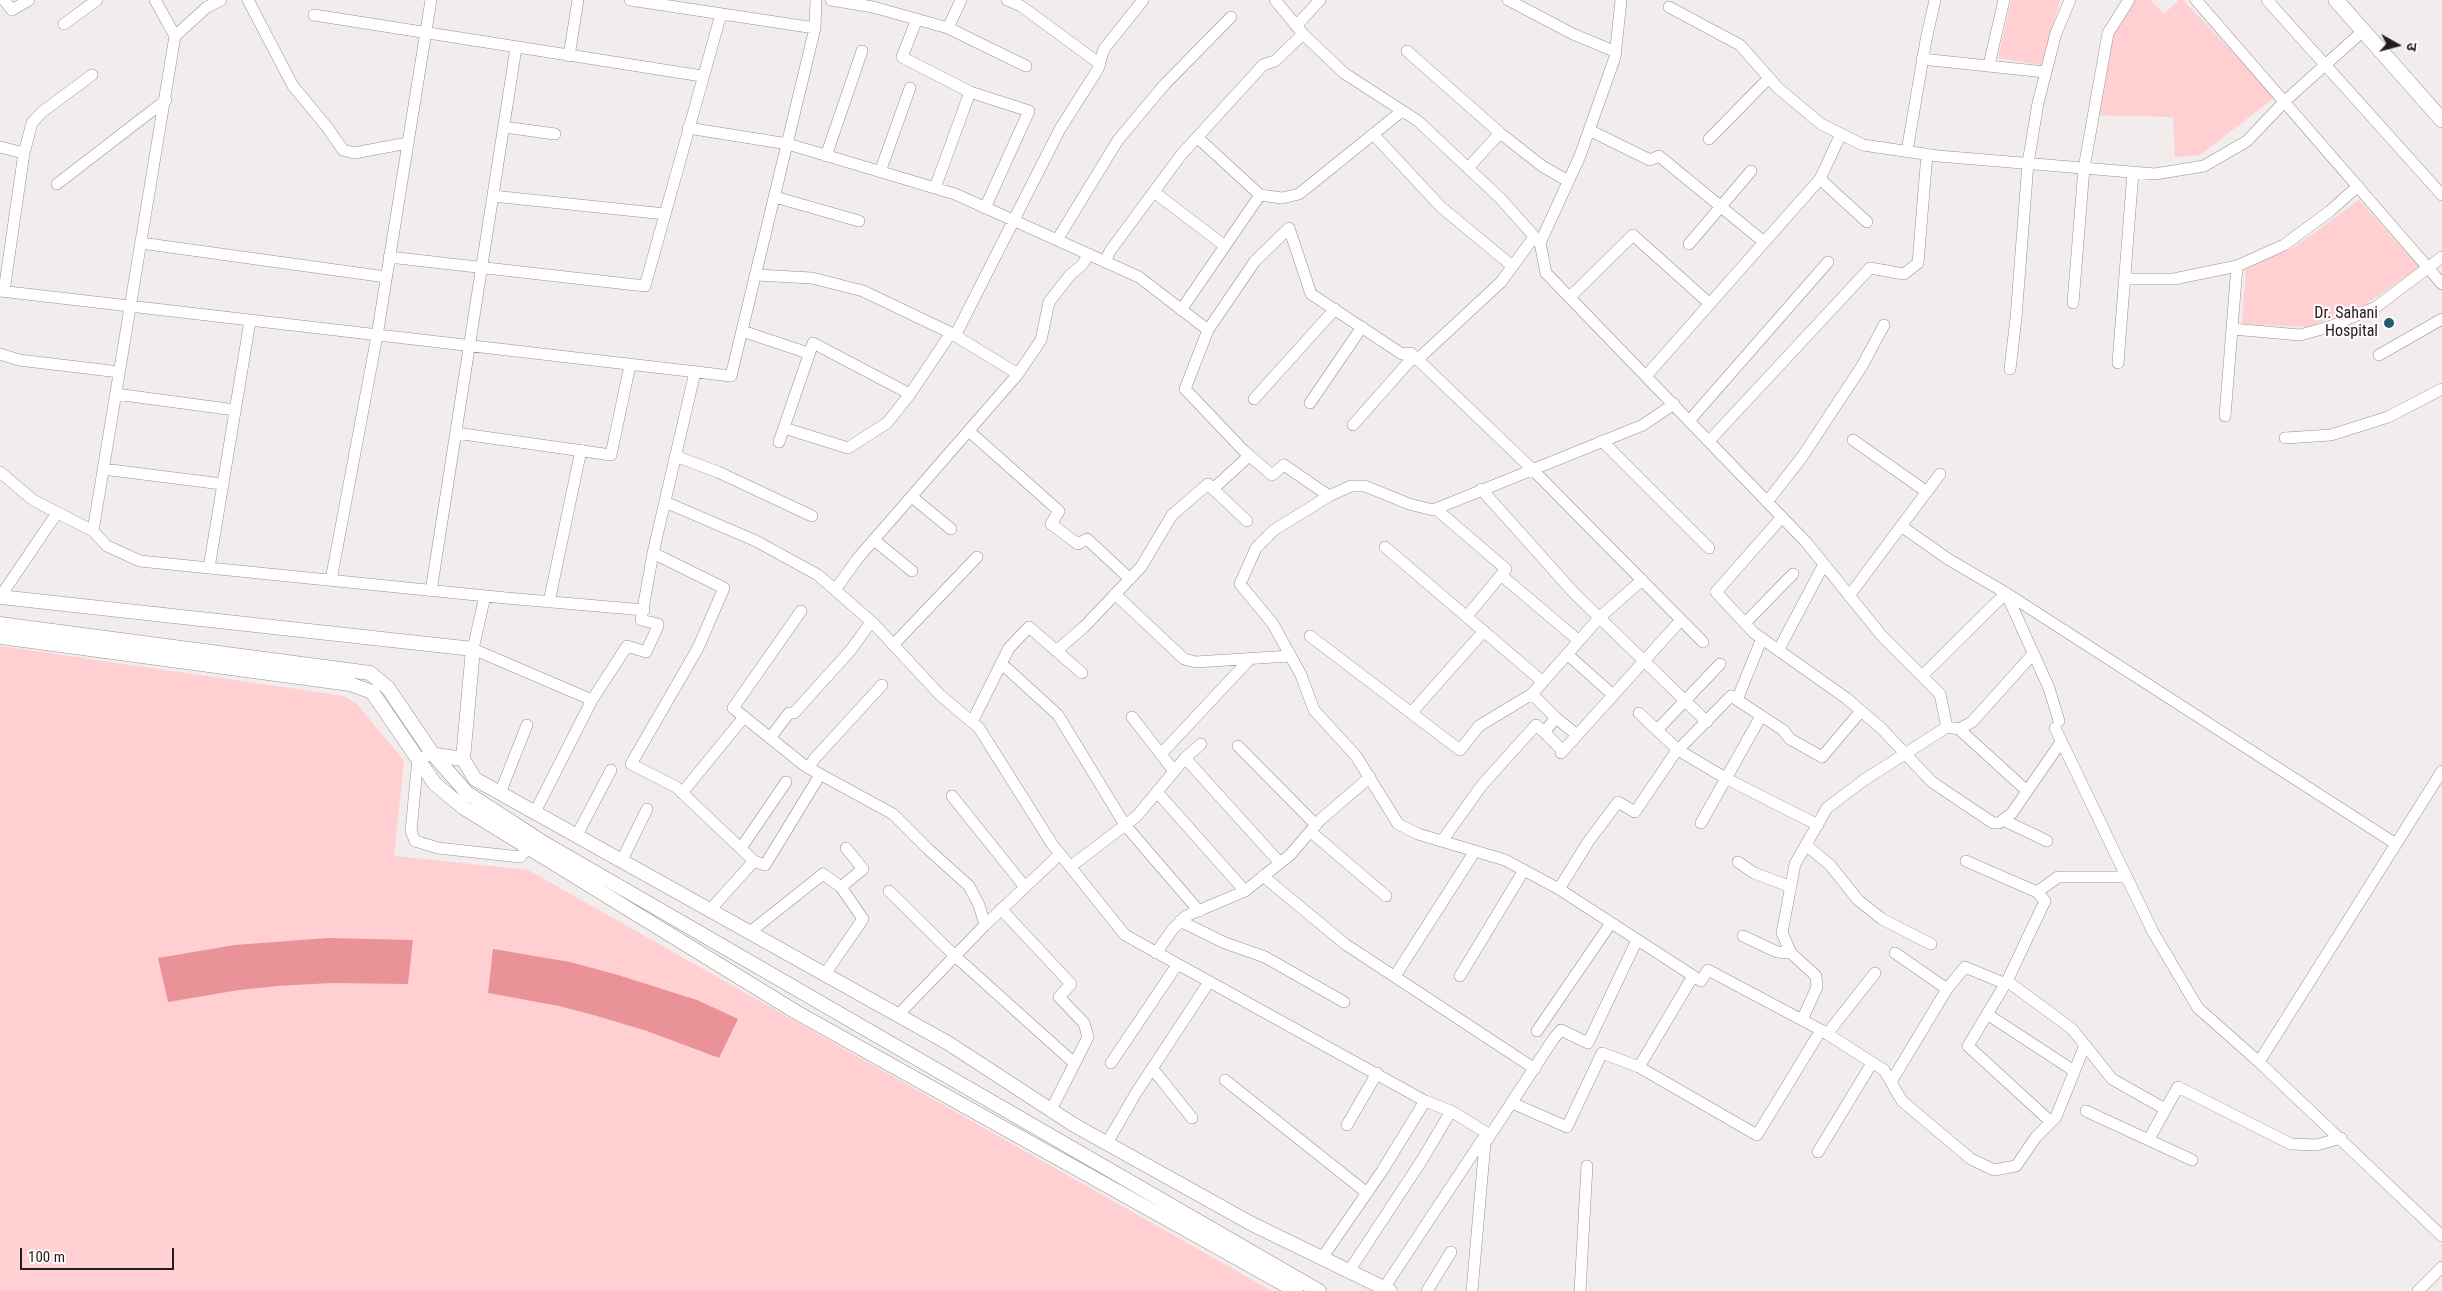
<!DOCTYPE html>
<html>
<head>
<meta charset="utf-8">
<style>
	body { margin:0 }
	#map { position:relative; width:2442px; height:1291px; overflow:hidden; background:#f2ecec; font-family:"Roboto Condensed","Noto Sans Devanagari",sans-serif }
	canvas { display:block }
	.north { position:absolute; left:2372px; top:20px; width:50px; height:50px; -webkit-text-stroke:4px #fff9fa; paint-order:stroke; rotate:97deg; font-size:14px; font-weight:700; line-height:20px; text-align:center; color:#211e1f }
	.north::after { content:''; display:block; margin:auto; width:18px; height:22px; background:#211e1f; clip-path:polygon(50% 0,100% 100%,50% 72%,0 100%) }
	.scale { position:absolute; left:20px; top:1248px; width:154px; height:22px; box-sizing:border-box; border:2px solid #211e1f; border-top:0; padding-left:6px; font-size:15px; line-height:18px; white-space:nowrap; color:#211e1f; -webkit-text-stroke:4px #fff9fa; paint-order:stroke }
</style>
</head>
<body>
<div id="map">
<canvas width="2442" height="1291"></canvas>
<div class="north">उ</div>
<div class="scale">100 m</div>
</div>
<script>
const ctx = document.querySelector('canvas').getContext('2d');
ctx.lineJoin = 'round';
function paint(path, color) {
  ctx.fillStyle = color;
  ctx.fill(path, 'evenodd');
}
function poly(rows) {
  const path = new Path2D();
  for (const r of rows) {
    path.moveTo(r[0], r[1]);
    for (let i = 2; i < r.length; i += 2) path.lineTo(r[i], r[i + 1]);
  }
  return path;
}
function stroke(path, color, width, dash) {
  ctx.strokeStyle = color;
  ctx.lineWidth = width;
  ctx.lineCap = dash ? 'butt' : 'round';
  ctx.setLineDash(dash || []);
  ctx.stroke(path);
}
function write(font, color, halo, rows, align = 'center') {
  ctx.font = font + ' "Roboto Condensed",sans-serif';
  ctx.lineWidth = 4.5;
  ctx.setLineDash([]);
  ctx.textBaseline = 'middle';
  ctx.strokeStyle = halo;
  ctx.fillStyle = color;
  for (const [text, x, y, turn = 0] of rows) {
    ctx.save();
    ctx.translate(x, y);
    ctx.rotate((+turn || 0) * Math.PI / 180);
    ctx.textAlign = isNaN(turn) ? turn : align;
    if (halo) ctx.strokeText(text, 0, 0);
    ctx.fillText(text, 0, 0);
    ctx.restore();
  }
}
paint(poly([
	[2011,0,2060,0,2042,65,1998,58],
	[2134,0,2150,0,2164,14,2179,0,2183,0,2275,97,2200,155,2175,157,2173,117,2091,115,2103,51],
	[2359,200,2419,267,2366,304,2309,327,2242,324,2246,269,2296,246],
	[0,646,344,696,357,704,404,761,394,856,528,870,1272,1291,0,1291]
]), '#ffcfd2');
paint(poly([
	[328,938,413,940,408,984,331,983,278,986,239,990,168,1002,158,958,235,945],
	[493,949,570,962,618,975,697,1000,738,1019,719,1058,647,1031,597,1016,559,1006,488,993]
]), '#e99399');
const minor = poly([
	[4,0,12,10,29,0],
	[248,0,293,86,327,127,343,150,354,153,408,143],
	[630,0,815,28],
	[831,0,873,7,948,28,1026,66],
	[1007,0,1021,6,1100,64],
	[1275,0,1303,34,1344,73,1418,121,1501,199,1540,243,1546,273,1806,542,1882,636,1940,694,1947,727],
	[1508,0,1573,34,1616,52],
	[2196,0,2442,284],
	[2267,0,2442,195],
	[1669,7,1740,45,1778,88,1821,124,1863,145,1938,156,2155,174,2204,166,2247,141,2285,101,2363,31],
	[314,15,702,76],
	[917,19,902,57,970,92,1029,111,985,208],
	[64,24,97,0],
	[1296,26,1320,0],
	[948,28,961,0],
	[175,36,207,7,221,0],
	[1407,51,1500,133,1542,166,1568,181],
	[569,56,578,0],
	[1922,59,2045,72],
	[1989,65,2004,0],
	[504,127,555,134],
	[688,128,788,144,955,194,1139,277,1208,330],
	[1589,130,1650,160,1659,156,1764,242],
	[1373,134,1441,207,1511,265],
	[1197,137,1260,195],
	[1709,139,1769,78],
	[0,147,24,153],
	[1907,151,1926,40,1935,0],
	[826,156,862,51],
	[1468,168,1500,133],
	[880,172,910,88],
	[1820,179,1867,222],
	[57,184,166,100],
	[935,188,970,92],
	[1154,192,1225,246],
	[493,196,665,214],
	[775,197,859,221],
	[1057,240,1118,140,1165,84,1231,17],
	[141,243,386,277],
	[1540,243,1580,156,1615,57,1621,0],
	[1689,244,1751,171],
	[389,257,645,286,721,14],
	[1105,262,1110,251,1181,155,1263,65,1275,61,1303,34],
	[756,275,812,278,863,291,951,333,1018,374],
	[2125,279,2174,279,2237,266,2284,245,2330,211,2358,186],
	[0,291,731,376,815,28,816,0],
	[4,291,24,153,32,123,42,112,92,75],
	[1570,297,1633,235,1710,304],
	[2073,303,2084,168,2108,33,2129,0],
	[1181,310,1260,195,1282,198,1299,194,1402,111],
	[2232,329,2300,335,2329,327,2376,307,2442,257],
	[742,331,808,353],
	[955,336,1060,129,1098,69,1104,49,1143,0],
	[0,354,19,360,119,372],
	[2379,355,2442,319],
	[1417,360,1501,282,1534,237],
	[2118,363,2133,172],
	[2010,369,2016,318,2028,163,2038,103,2056,33,2070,0],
	[1646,376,1820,179,1841,134],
	[116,394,235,410],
	[1254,399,1335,309],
	[1310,403,1362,327],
	[1674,404,1643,425,1433,510,1409,504,1365,486,1351,486,1329,496,1274,530,1256,548,1240,584,1273,624,1301,675,1314,710,1356,756,1398,824,1418,834,1505,860,1559,889,1701,981,1708,970,1821,1030,1884,1070,1902,1101,1971,1159,1994,1170,2016,1166,2036,1137,2056,1117,2085,1045,2112,1079,2165,1109],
	[2225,416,2237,266],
	[1689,421,1828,262],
	[1353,425,1414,356],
	[784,428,848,448,887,423,910,394,951,333],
	[970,432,1059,511,1051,524,1078,544,1087,539,1130,579],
	[456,433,611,455,630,365],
	[2285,438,2331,435,2388,417,2442,389],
	[1853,440,1927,492],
	[1602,441,1709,548],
	[1709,441,1870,268,1904,274,1918,263,1927,154],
	[779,442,813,343,910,394],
	[675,456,718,472,812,516],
	[103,469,222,484],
	[0,472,33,500,93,531,107,546,140,561,506,598,644,610],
	[1213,489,1247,521],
	[1481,489,1574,593,1707,722],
	[1329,496,1284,465,1272,475,1244,451,1185,389,1208,330,1255,261,1289,228,1311,294,1402,354,1411,353,1532,469,1703,642],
	[912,497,951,529],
	[665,502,756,541,818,575,874,624,940,695,979,728,1052,844,1125,935,1425,1101,1451,1111,1490,1135],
	[1767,502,1802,457,1862,366,1884,325],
	[1436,509,1506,569,1467,616],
	[1782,517,1716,592,1754,633,1846,698,1881,728,1932,782,1993,823,1999,823,2012,813,2061,742],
	[1901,526,1948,559,2006,593,2396,844],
	[93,531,175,36,155,0],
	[874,540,912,571],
	[1385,547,1543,682],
	[653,553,724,588,698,648,631,764,676,787,754,861],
	[209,568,250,321],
	[1501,575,1579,641],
	[331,580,377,336,431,0],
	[835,590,858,558,1018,374,1041,340,1049,302,1070,275,1082,265,1089,254],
	[431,591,516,48],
	[1115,594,1184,659,1196,662,1290,656],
	[485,596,473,649,592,700],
	[1849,596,1940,474],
	[0,597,57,513],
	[549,602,581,450],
	[801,611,733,708,805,766,893,814,928,849,969,886,979,905,985,925],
	[1745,623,1793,574],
	[1310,636,1460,750,1479,726,1532,694,1600,617,1642,580],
	[893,645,977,557],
	[1779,649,1824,564],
	[1056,651,1084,627,1141,567,1172,515,1208,484,1213,489,1249,456],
	[1567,654,1613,695],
	[1001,663,1058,715,1125,825,1199,911],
	[1922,676,2006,593,2049,688,2059,721],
	[1737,700,1762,638],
	[1411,713,1484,631],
	[1639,713,1678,750,1727,779,1818,825],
	[1132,717,1174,771],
	[1556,718,1577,735],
	[972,722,1009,648,1029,627,1082,673],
	[2055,728,2153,932,2198,1008,2259,1062,2442,1236],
	[1959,729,2027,791],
	[1657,730,1720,664],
	[1544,732,1563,751],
	[770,738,789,713,794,713,850,651,871,622],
	[1238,746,1316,825],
	[1561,753,1681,620],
	[1161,754,1249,660],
	[418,758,411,831,415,841,438,848,520,857,528,848],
	[1185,758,1280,863],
	[808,768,815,758,882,685],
	[1157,792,1245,891],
	[500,793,527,725],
	[682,793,744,717],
	[952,796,1025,887],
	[535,812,592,700,627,646,646,652,658,626,658,624,641,620,653,553,695,372],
	[2003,820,2047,841],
	[1701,823,1761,716],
	[1311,832,1386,896],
	[577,835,611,770],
	[1442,841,1482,785,1536,725,1544,732,1556,718,1532,694],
	[1806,845,1830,865,1858,900,1882,919,1931,944],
	[741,848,786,782],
	[622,860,647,809],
	[1966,861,2037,892,2058,877,2126,877],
	[1738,862,1754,873,1791,887],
	[1070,867,1137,816,1185,758,1201,744],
	[1263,876,1345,944,1535,1069],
	[1559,889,1588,842,1618,802,1635,812,1675,753,1731,696,1783,730,1790,739,1822,757,1861,711],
	[889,891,955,956,1074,1063],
	[2037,892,2045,901,2007,981,1968,1046,2051,1122],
	[1001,909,1071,984,1059,997,1084,1023,1088,1037,1051,1110],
	[710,910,754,861,765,865,820,775],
	[1180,921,1225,943,1265,957,1344,1002],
	[750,932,823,874,841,887],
	[1743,936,1777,952,1791,953],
	[1156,953,1172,930,1186,916,1245,891,1290,855,1320,820,1370,777],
	[825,974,863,919,841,887,863,869,846,848],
	[1395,976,1475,851],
	[1460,976,1524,870],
	[2007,981,2072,1029,2085,1045],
	[1947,989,1965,967,2006,984],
	[1987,1014,2074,1071],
	[898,1015,985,925,1060,854],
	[1802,1020,1817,987,1816,976,1791,953,1782,933,1795,864,1827,808,1864,780,1947,727,1959,729,1972,722,2033,654],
	[1537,1031,1611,923],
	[1827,1034,1875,973],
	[2259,1062,2442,771],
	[1111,1063,1177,965],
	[1639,1067,1693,976],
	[1152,1068,1192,1118],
	[1225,1080,1367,1193],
	[1891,1082,1947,989,1895,953],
	[1512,1103,1567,1127,1602,1053,1639,1067,1757,1135,1821,1030],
	[2086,1111,2192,1160],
	[1347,1125,1377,1073],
	[2149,1139,2178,1087,2291,1144,2317,1145,2341,1138],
	[1107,1143,1136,1093,1209,982],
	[1818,1152,1872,1063],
	[1322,1258,1382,1171,1425,1101],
	[1349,1271,1422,1160,1451,1111],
	[1384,1288,1482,1140,1488,1139],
	[1427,1291,1451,1252],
	[1472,1291,1485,1143,1554,1038,1561,1030,1588,1043,1637,940],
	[1580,1291,1587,1166],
	[2418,1291,2442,1267]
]);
const tertiary = poly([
	[0,597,473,649,463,759,475,779,948,1043,1074,1125,1252,1224,1390,1291],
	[0,624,370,673,388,688,432,753,467,793,544,843,1319,1291],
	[0,637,350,684,372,692,435,784,464,808,796,1012,1296,1291],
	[429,754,463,759]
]);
const secondary = poly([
	[2336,0,2442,120]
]);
stroke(minor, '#979191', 12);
stroke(tertiary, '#979191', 15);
stroke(secondary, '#979191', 16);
stroke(minor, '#fff', 11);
stroke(tertiary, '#fff', 14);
stroke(secondary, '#fff', 15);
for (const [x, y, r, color] of [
	[2389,323,6,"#1f5e74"]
]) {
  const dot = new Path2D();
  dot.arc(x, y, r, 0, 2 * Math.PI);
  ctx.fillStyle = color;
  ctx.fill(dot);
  stroke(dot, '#fff9fa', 2);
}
write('16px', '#211e1f', '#fff9fa', [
	["Dr. Sahani",2378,314],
	["Hospital",2378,332]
], 'right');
</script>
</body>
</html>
